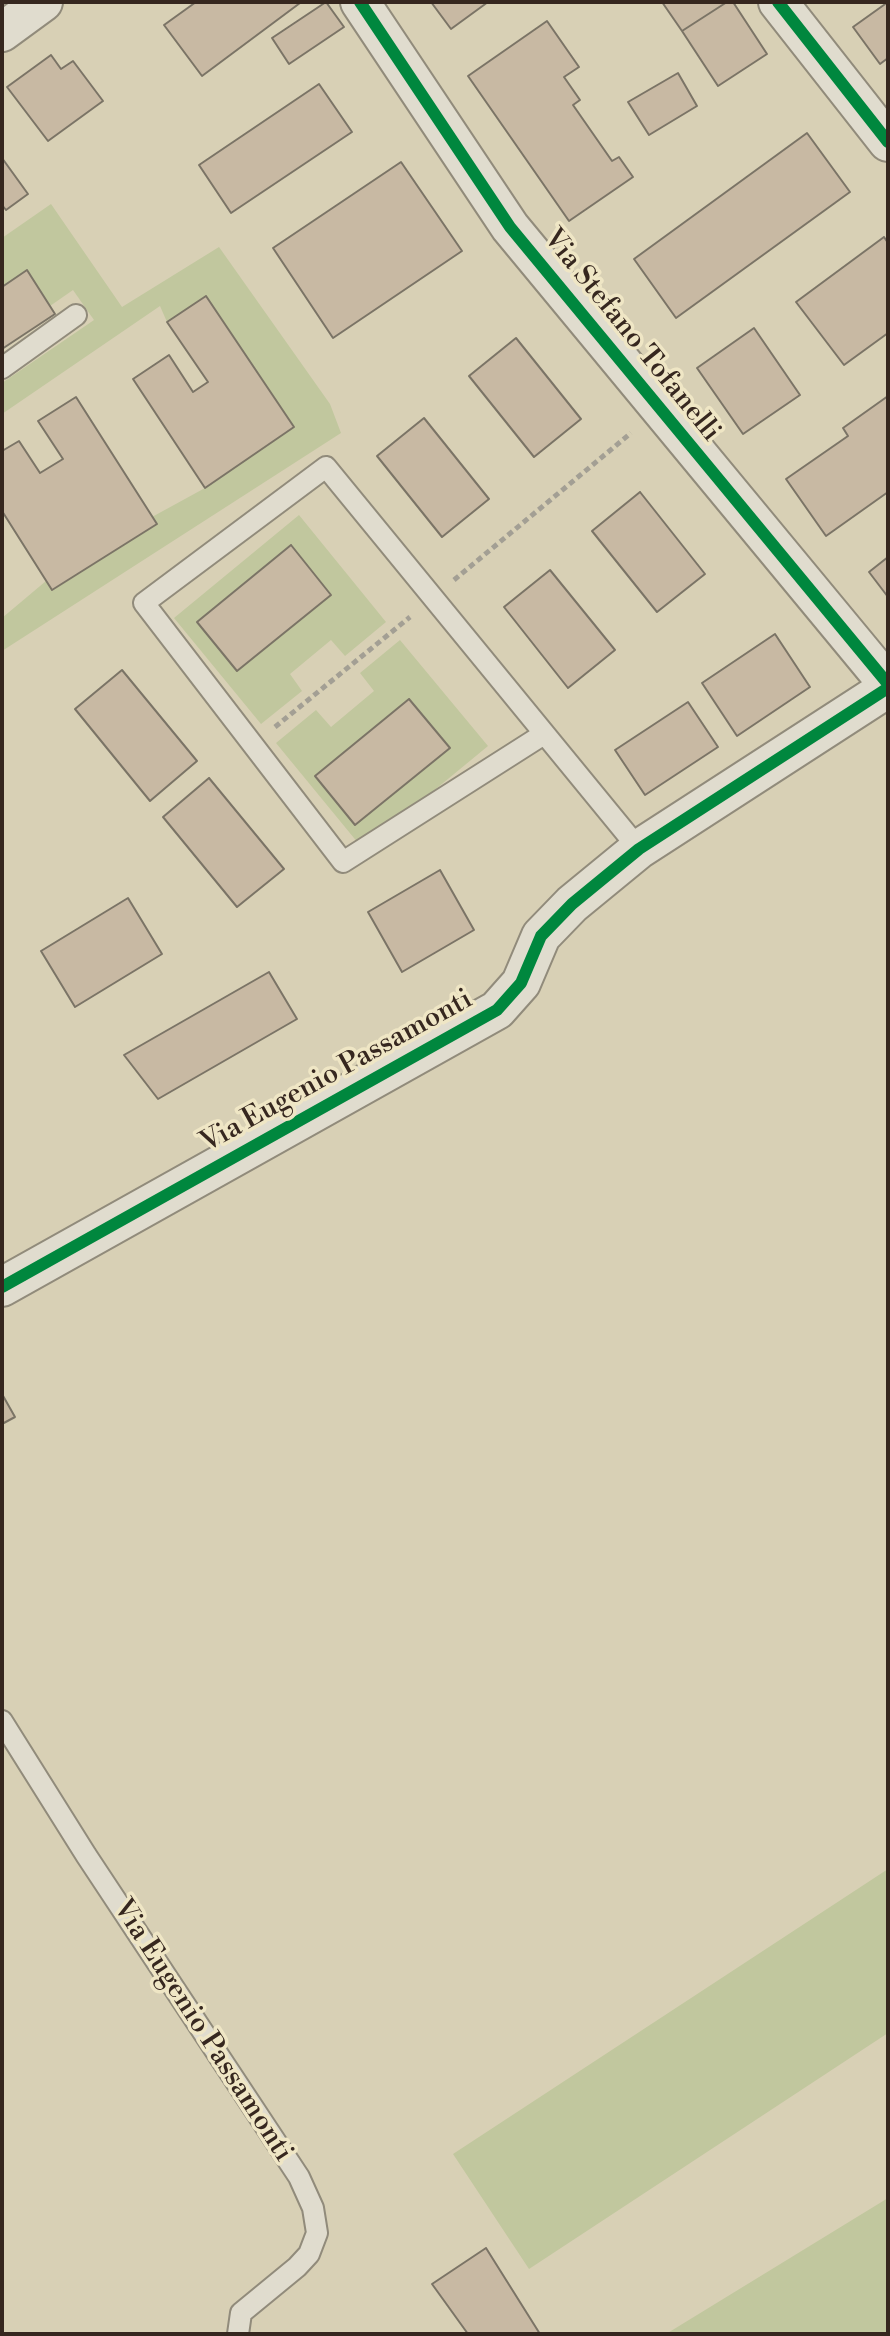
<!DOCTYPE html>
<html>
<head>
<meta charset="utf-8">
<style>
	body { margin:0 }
	#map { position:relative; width:890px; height:2336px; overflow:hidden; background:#d8d0b5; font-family:"Libre Bodoni",serif }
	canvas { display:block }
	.frame { position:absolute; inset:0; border:4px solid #36271f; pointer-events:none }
</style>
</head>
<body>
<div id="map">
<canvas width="890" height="2336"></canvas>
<div class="frame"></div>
</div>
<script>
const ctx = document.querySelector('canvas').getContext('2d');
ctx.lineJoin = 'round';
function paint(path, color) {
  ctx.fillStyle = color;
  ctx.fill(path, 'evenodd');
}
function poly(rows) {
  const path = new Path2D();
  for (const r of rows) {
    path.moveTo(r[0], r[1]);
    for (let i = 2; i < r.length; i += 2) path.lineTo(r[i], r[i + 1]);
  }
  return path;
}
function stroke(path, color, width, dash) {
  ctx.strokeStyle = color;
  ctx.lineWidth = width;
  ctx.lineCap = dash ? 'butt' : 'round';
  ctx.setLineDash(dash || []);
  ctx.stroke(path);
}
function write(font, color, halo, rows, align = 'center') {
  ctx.font = font + ' "Libre Bodoni",serif';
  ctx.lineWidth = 7;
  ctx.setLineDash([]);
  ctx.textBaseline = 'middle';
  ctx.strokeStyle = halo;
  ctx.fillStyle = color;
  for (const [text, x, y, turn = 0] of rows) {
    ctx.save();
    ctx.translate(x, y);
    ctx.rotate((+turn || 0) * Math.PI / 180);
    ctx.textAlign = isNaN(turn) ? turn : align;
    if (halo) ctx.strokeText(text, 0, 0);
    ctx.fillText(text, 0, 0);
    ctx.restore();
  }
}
paint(poly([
	[51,204,122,307,219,247,330,404,341,433,2,651,2,618,46,581,53,590,157,524,152,517,205,488,294,427,206,296,167,322,160,306,2,414,2,383,94,320,73,290,50,306,27,271,2,287,2,238],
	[299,515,386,622,345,656,331,640,290,674,302,691,261,724,174,618],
	[400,640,488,746,363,849,276,743,316,710,331,727,374,691,360,673],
	[888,1869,888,2033,529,2269,453,2154],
	[888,2198,888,2334,666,2334]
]), '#c1c79e');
const building = poly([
	[196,2,300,2,300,3,202,76,164,25,196,2],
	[326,2,344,27,289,64,272,38,326,2],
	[431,2,488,2,451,29,431,2],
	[662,2,727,2,682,31,662,2],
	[727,2,733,2,767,54,718,86,682,31,727,2],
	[888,2,888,58,880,64,853,27,888,2],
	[547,21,579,67,564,77,580,100,573,105,612,161,619,157,633,177,569,221,468,76,547,21],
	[51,55,61,69,73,61,103,101,48,141,7,87,51,55],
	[678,73,697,106,649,135,628,102,678,73],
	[319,84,352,132,231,213,199,165,319,84],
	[807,133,850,192,676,318,634,259,807,133],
	[2,158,28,194,6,210,2,205,2,158],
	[401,162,462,251,333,338,273,248,401,162],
	[884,237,888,243,888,333,844,365,796,302,884,237],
	[27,270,55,314,2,349,2,287,27,270],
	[206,296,294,427,205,488,133,379,169,355,193,392,208,382,167,322,206,296],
	[754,328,800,395,743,434,697,368,754,328],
	[516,338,581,419,534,457,469,376,516,338],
	[888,396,888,492,826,536,786,479,848,436,843,428,888,396],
	[76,397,157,524,52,590,2,511,2,451,19,441,40,473,63,459,38,421,76,397],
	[424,418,489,499,442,537,377,456,424,418],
	[640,492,705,574,657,612,592,531,640,492],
	[291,545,331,595,237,671,197,622,291,545],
	[888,557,888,597,869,572,888,557],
	[550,570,615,650,568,688,504,607,550,570],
	[775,634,810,687,737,736,702,683,775,634],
	[122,670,197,761,150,801,75,709,122,670],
	[409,699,450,748,355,825,315,776,409,699],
	[688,702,718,747,645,795,615,750,688,702],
	[209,778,284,869,237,907,163,817,209,778],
	[440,870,474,930,402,972,368,912,440,870],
	[128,898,162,954,75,1007,41,951,128,898],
	[269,972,297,1019,158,1099,124,1055,269,972],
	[2,1394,15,1417,2,1424,2,1394],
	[486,2248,540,2334,468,2334,432,2284,486,2248]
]);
paint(building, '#c8b9a3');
stroke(building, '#7b7466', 2);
const lane = poly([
	[2,368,76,315],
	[544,734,343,862,144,603,326,467,639,849],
	[2,1721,86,1855,299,2177,313,2208,317,2233,309,2254,297,2267,241,2313,238,2334]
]);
const street = poly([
	[360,2,510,227,888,684],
	[778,2,888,142],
	[2,32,43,2],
	[2,1287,497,1010,521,983,541,936,572,904,639,849,888,688]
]);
stroke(lane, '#918b7b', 24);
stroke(street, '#918b7b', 42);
stroke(poly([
	[454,580,631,433],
	[275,727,410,617]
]), '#a39f94', 5, [6, 4]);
stroke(lane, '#e0dcce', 20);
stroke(street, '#e0dcce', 38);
stroke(poly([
	[360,2,510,227,888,684],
	[778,2,888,142],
	[2,1287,497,1010,521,983,541,936,572,904,639,849,888,688]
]), '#00873e', 12);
write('28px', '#36271f', '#efe6c5', [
	["Via Stefano Tofanelli",631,336,51],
	["Via Eugenio Passamonti",337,1072,-29],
	["Via Eugenio Passamonti",202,2031,57]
]);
</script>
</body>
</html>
